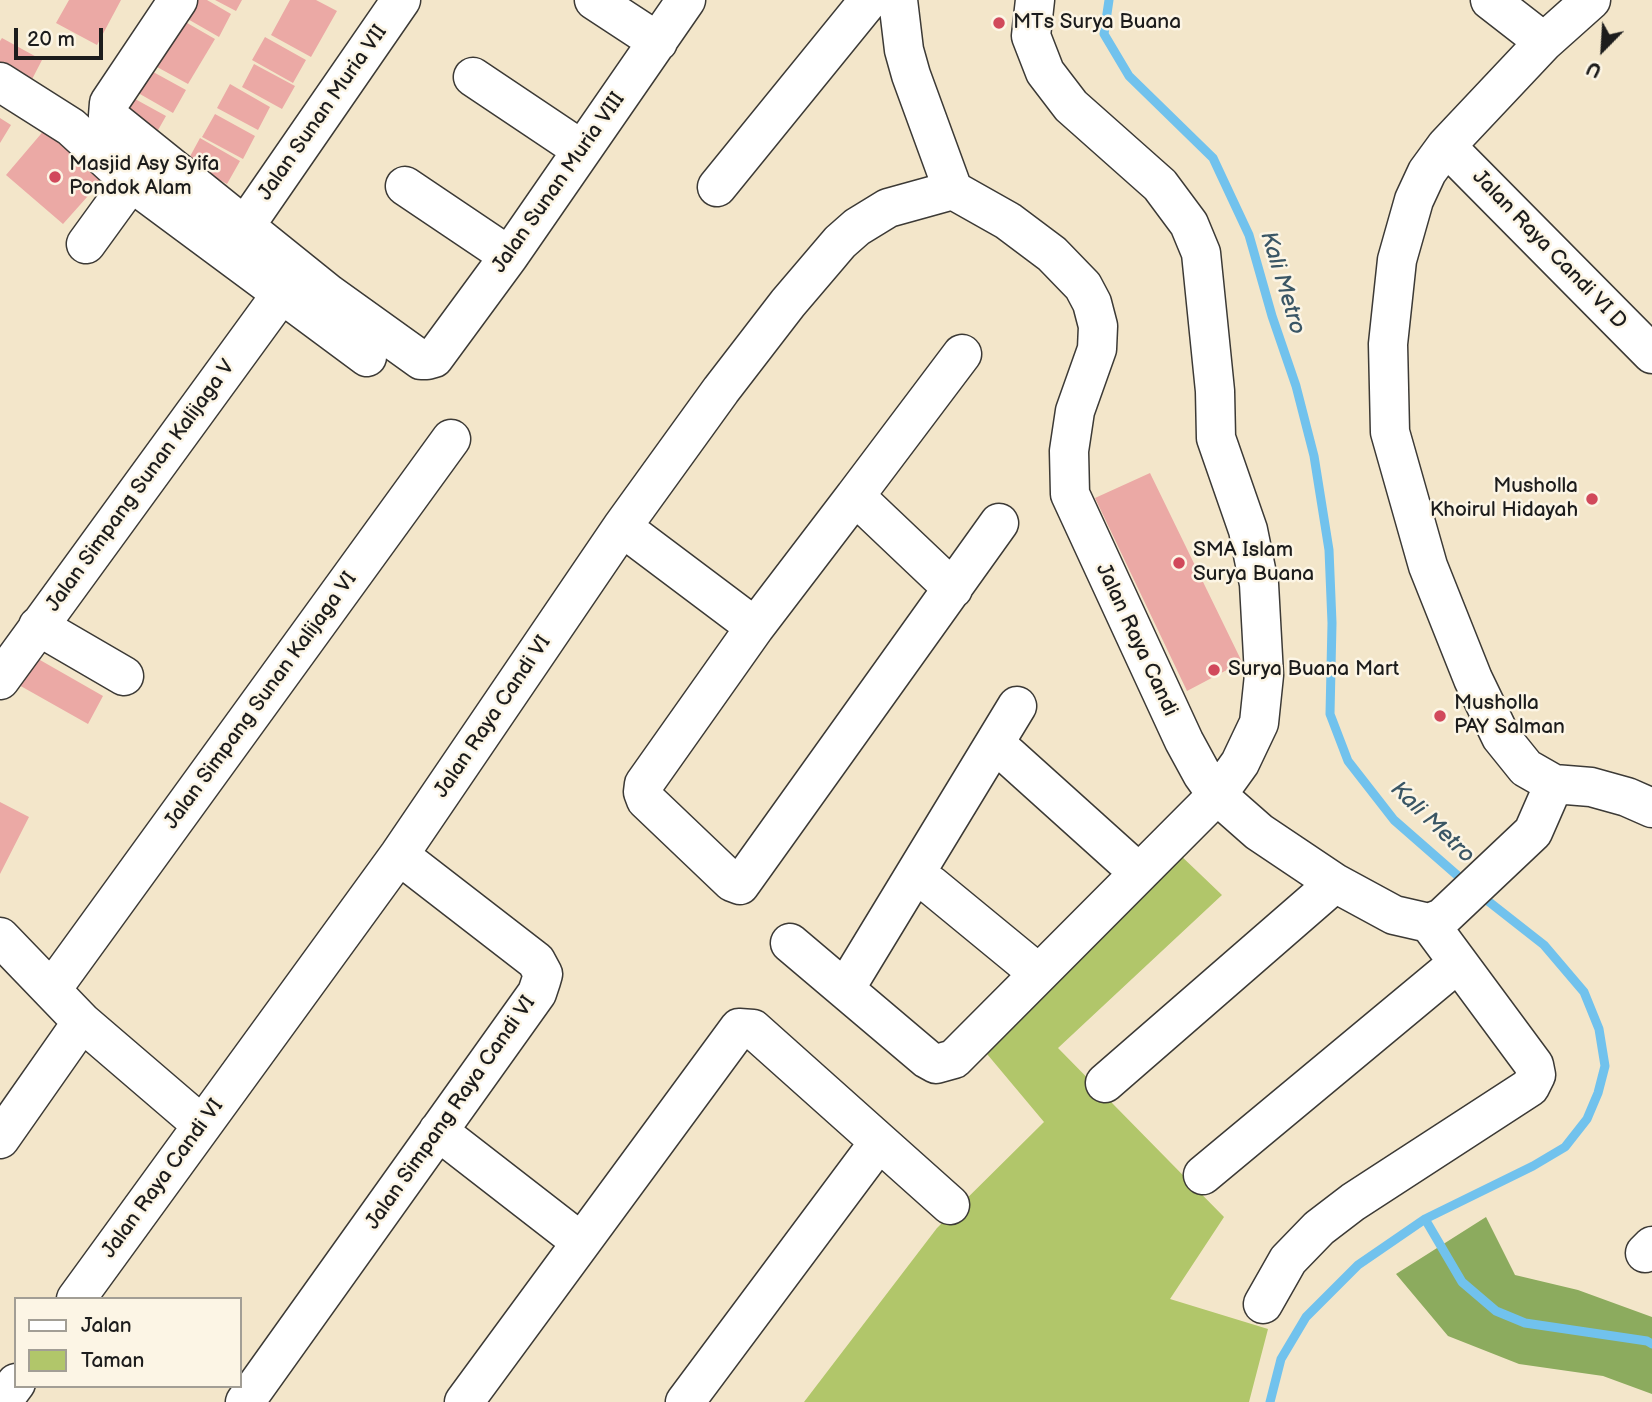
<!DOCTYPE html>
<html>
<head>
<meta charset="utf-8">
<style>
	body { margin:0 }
	#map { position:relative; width:1652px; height:1402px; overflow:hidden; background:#f3e6ca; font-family:"Balsamiq Sans",sans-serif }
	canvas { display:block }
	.legend { position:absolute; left:14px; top:1297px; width:228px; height:91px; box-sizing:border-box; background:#fcf5e5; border:2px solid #a29e95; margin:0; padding:9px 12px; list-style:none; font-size:21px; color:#1c1c1c }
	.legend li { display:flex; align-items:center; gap:14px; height:35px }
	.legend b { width:35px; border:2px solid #a29e95 }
	.north { position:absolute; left:1568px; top:14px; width:70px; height:70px; -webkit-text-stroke:5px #fcf5e5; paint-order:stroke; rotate:204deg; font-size:19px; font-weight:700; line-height:28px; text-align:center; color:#1c1c1c }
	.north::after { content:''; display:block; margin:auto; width:24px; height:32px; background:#1c1c1c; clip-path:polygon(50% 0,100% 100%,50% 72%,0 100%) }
	.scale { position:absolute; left:14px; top:28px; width:89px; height:32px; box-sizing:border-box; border:4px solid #1c1c1c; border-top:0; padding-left:9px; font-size:21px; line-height:24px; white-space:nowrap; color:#1c1c1c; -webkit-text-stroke:5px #fcf5e5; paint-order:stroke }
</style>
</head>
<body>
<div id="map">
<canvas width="1652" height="1402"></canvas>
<ul class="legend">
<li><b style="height:9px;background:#fff"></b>Jalan</li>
<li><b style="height:19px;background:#b1c66a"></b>Taman</li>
</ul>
<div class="north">U</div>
<div class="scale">20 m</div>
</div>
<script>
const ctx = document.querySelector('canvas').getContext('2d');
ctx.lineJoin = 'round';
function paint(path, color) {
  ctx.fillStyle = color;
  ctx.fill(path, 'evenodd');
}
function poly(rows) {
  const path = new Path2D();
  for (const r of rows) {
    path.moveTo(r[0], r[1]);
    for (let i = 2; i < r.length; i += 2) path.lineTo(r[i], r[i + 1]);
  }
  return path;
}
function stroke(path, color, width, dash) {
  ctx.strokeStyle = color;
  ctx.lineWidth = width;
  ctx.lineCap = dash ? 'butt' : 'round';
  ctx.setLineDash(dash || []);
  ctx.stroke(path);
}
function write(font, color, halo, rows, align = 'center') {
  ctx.font = font + ' "Balsamiq Sans",sans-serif';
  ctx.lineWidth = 5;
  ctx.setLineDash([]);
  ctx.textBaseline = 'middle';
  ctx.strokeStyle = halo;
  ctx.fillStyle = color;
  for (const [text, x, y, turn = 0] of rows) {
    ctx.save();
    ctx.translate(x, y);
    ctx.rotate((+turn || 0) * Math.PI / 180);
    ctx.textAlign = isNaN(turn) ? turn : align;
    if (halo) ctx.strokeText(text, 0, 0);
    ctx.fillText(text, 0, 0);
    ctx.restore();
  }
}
paint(poly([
	[1177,852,1222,895,1058,1048,1224,1217,1170,1299,1268,1329,1249,1402,804,1402,937,1228,1044,1122,982,1048]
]), '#b1c66a');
paint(poly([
	[1486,1217,1515,1275,1578,1290,1652,1317,1652,1394,1603,1376,1519,1364,1448,1336,1396,1274]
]), '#8cab5e');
stroke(poly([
	[1109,0,1104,34,1129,76,1213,158,1249,235,1272,316,1296,386,1314,456,1329,550,1332,623,1330,714,1348,761,1394,820,1466,883],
	[1425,1219,1462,1282,1496,1311,1525,1323,1647,1341,1652,1344],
	[1270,1402,1281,1359,1306,1317,1358,1265,1425,1219,1533,1166,1565,1147,1587,1119,1598,1093,1605,1066,1599,1029,1584,992,1544,945,1479,894]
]), '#71c2ed', 9);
paint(poly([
	[69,0,121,0,97,45,56,23],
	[187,0,207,0,231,14,219,37,179,14],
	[215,0,242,0,236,11],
	[290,0,316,0,337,11,311,57,271,35],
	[175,16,215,39,188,84,148,62],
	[265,37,306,60,293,83,252,60],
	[2,38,42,60,28,87,0,72,0,41],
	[254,64,295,86,282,109,242,87],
	[146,68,186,90,173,113,133,90],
	[230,84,270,107,258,130,217,108],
	[126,94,166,116,153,139,113,116],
	[215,114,255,136,243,159,202,137],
	[0,118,11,125,0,143],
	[46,128,104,178,63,224,6,175],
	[200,138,240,161,227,184,187,162],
	[1150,473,1242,662,1187,691,1095,498],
	[26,652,103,696,88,724,10,680],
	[0,802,29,817,0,874]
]), '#eba9a5');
const minor = poly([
	[178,0,109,103,108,116,329,294,421,360,427,360,434,358,509,256,686,0],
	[594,0,658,42],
	[898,0,904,50,911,75,953,190],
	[1490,0,1544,42],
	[1591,0,1544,42,1446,146,1427,172,1414,200,1397,260,1388,344,1390,432,1428,566,1473,679,1501,737,1526,768,1554,784,1591,787,1627,797,1652,808],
	[473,77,582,150],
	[0,82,71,127,131,182,367,357],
	[1446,146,1652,354],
	[405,186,509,256],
	[717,187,869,0],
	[953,190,1008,221,1052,254,1083,286,1092,303,1098,326,1097,349,1075,411,1069,451,1070,494,1184,741,1202,774,1217,795,1259,832,1335,883,1394,915,1429,923,1442,918,1533,832,1554,784],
	[245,226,401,0],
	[86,244,131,182],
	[855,496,962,354],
	[622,527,755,627,644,784,643,792,646,800,732,882,740,885,999,523],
	[38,626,124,676],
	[755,627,855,496,953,589],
	[0,680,282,293],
	[1008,755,1139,873],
	[931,885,1038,973],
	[0,937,82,1022,202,1125],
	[790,943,927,1059,936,1064,954,1059,1217,795,1240,763,1259,723,1264,675,1259,584,1248,530,1216,438,1215,391,1201,253,1189,224,1160,185,1071,106,1045,72,1031,36,1035,0],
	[52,989,451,439],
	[845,989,1017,706],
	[1105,1083,1335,883],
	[438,1131,581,1242],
	[0,1139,82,1022],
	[1203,1175,1458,963],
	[1645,1253,1652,1246],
	[76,1299,399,855,622,527,721,390,788,303,840,242,857,227,888,208,953,190],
	[1263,1304,1288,1260,1319,1228,1353,1202,1530,1087,1536,1075,1534,1065,1429,923],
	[2,1402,16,1383],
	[245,1402,537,993,541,981,543,974,536,961,399,855],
	[464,1402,739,1028,753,1029,950,1205],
	[685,1402,879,1142]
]);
stroke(minor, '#3c3a36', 41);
stroke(minor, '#fff', 38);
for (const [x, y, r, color] of [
	[999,23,7,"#d1495b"],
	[55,177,7,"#d1495b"],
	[1592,499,7,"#d1495b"],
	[1179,563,7,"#d1495b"],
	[1214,670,7,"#d1495b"],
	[1440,716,7,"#d1495b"]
]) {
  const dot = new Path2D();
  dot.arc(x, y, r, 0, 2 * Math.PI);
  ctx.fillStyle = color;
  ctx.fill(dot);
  stroke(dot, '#fcf5e5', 2.5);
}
write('21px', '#1c1c1c', '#fcf5e5', [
	["MTs Surya Buana",1013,23],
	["Masjid Asy Syifa",69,165],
	["Pondok Alam",69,189],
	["Musholla",1578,487,"right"],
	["Khoirul Hidayah",1578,511,"right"],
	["SMA Islam",1193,551],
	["Surya Buana",1193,575],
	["Surya Buana Mart",1228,670],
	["Musholla",1454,704],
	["PAY Salman",1454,728]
], 'left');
write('21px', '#1c1c1c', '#fcf5e5', [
	["Jalan Sunan Muria VII",323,113,-55],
	["Jalan Sunan Muria VIII",559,183,-55],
	["Jalan Raya Candi VI D",1549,250,46],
	["Jalan Simpang Sunan Kalijaga V",141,486,-54],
	["Jalan Raya Candi",1136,640,65],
	["Jalan Simpang Sunan Kalijaga VI",261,701,-54],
	["Jalan Raya Candi VI",493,717,-56],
	["Jalan Simpang Raya Candi VI",451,1113,-55],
	["Jalan Raya Candi VI",163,1179,-54]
]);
write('italic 23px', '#3a5665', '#fcf5e5', [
	["Kali Metro",1282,283,73],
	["Kali Metro",1432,823,44]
]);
</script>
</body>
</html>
